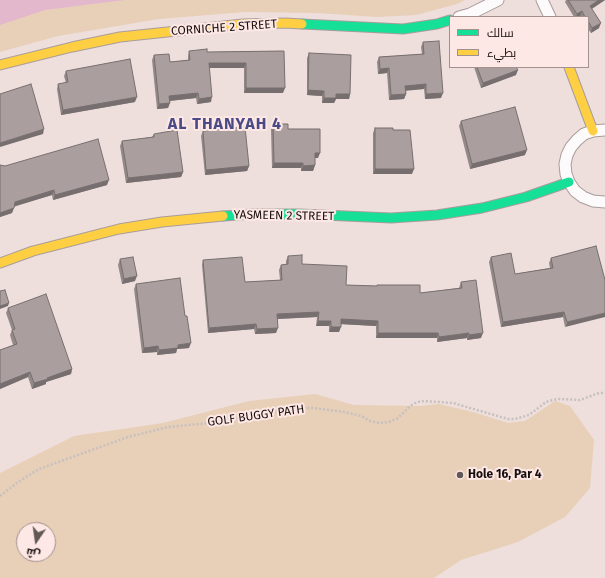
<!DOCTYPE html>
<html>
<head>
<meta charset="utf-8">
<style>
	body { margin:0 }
	#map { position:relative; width:605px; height:578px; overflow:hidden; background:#eedfdc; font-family:"Fira Sans",Cairo,sans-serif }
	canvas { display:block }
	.legend { position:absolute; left:449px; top:16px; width:140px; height:52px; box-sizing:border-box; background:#fee8e5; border:1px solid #a2918f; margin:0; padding:5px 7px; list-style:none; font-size:12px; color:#170f0d }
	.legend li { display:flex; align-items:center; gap:8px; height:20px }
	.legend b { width:20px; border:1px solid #a2918f }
	.north { position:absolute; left:16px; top:522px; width:40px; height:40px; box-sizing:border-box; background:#fee8e5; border:1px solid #a2918f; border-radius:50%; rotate:193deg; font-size:11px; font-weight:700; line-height:16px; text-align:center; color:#170f0d }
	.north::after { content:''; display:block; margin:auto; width:14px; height:18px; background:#625855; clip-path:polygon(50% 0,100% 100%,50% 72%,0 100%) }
</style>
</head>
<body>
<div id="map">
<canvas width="605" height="578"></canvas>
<ul class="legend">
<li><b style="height:5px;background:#16e098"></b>سالك</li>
<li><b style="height:5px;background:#ffcf43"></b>بطيء</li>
</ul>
<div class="north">ش</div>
</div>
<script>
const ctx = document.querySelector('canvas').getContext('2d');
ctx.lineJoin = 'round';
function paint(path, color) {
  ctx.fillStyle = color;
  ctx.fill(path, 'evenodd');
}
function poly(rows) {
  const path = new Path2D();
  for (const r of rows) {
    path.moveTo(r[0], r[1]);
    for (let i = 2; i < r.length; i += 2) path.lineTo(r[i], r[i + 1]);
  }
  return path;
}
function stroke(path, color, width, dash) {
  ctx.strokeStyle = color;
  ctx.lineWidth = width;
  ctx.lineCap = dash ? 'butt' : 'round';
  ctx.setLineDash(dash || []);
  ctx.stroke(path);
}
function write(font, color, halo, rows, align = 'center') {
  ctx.font = font + ' "Fira Sans",sans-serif';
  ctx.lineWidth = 4;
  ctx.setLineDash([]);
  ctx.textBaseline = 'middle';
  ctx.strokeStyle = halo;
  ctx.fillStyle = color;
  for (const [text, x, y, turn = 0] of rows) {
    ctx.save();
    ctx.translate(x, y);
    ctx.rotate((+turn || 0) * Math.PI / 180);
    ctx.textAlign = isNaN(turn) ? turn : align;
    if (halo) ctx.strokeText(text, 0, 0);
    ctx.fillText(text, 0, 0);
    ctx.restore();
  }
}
paint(poly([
	[0,0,465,0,457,4,416,15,377,17,317,13,245,12,159,19,58,36,0,52],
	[315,394,354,405,420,406,439,404,473,412,508,423,525,421,555,401,570,406,594,440,590,488,565,517,518,542,461,560,434,578,0,578,0,473,74,436,163,423,249,401],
	[24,530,48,530,48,554,24,554]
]), '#e8cfb8');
paint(poly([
	[0,0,125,0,45,10,0,25]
]), '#e3b8cc');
const street = poly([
	[542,0,550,17],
	[459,17,470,14,498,0],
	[605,130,593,131,584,134,577,140,571,147,567,155,565,164,566,174,569,182,575,191,583,197,593,201,605,202]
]);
const fast = poly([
	[302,24,403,29,437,24,450,20],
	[223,216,254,214,300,214,391,218,437,215,482,208,526,197,569,182]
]);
const slow = poly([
	[0,65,72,47,120,37,243,24,285,23,302,24],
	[569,67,593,131],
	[0,263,33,251,119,229,162,222,223,216]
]);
stroke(street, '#a89d9b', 13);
stroke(fast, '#a89d9b', 11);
stroke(slow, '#a89d9b', 11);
stroke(poly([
	[0,496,18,482,39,469,128,437,168,427,221,422,258,414,298,408,314,408,345,412,361,416,370,421,379,423,389,422,398,418,410,406,417,402,424,401,453,403,508,419,515,419,529,415,546,402,553,400,560,399,580,400,599,393,605,393]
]), '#c6c1bf', 2.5, [2, 2]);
stroke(street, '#fcfafa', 11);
stroke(fast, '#16e098', 9);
stroke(slow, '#ffcf43', 9);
paint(poly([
	[566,0,605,0,592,9,599,28,591,33,588,29,588,17,580,17,580,16,578,17,574,17,565,2],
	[423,42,441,98,425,99,424,89,406,90,406,94,404,99,389,100,387,73,378,74,377,62,379,57,422,54,421,47],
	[189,51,207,52,284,51,283,93,244,93,244,68,209,68,211,102,197,104,196,98,170,101,168,108,157,109,152,60,154,55,170,62,188,60,188,56],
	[309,53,350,94,349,99,336,99,334,103,322,103,322,96,307,95,307,58],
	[474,67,516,67,516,75,481,88],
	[66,71,135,102,61,115,57,89,58,84,66,83,64,76],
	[461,121,525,155,470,169,459,126],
	[273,124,288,129,318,158,315,158,315,165,313,171,301,171,301,168,272,168,271,129],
	[375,128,393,130,412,174,373,174,373,133],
	[203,131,249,166,247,171,205,175,201,136],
	[154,134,183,172,181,177,126,183,120,146,122,141,152,137],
	[0,165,5,166,107,185,53,200,52,195,14,206,12,213,0,217],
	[596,246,565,327,563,317,501,327,489,262,491,257,515,274,550,268,549,263,551,258],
	[288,256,302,264,346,285,377,286,377,285,420,293,459,288,461,282,481,338,467,340,467,338,437,342,437,338,376,338,376,326,341,324,339,332,329,332,329,326,316,326,317,317,278,319,276,333,255,334,254,329,208,333,202,265,203,260,245,282,280,280,279,270,281,265,286,264,286,261],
	[120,259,135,281,122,284,118,265],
	[136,284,189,348,177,349,176,353,157,355,157,352,142,353,134,289],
	[8,308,72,369,71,374,46,382,46,384,32,389,28,377,0,389,0,350,13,345,10,335,12,330,6,313]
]), '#928988');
paint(poly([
	[599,0,605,0,588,11,590,6],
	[582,11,580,16,578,17,576,17,577,14],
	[601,23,599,28,591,33,592,28],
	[209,63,246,63,244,68,207,68],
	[389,68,387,73,378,74,380,69],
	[518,70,516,75,481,88,483,83],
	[426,84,424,89,404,91,405,86],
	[246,88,285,88,283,93,244,93],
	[308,90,324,91,322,96,307,95],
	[198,93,196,98,168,101,169,96],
	[443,93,441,98,425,99,426,94],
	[336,94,350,94,349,99,336,99,334,103,322,103,324,98],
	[406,94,404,99,389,100,391,95],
	[137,97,135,102,61,115,63,110],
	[212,97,211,102,197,104,199,99],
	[170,103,168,108,157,109,159,104],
	[44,129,43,134,0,147,0,143],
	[527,150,525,155,470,169,472,164],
	[315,153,320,153,318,158,313,158],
	[274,163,303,163,301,168,272,168],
	[315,165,313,171,301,171,303,166],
	[249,166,247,171,205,175,206,170],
	[375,169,414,169,412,174,373,174],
	[183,172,181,177,126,183,128,178],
	[109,180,107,185,53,200,55,195],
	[54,190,52,195,13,207,15,202],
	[14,208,12,213,0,217,0,213],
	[137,276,135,281,122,284,124,279],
	[9,303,8,306,0,309,0,306],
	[319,312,317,317,275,319,277,314],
	[564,312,563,317,501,327,503,322],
	[605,313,605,317,565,327,567,322],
	[341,319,378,321,376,326,339,324],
	[318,321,331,321,329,326,316,326],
	[256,324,254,329,208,333,209,328],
	[331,327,341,327,339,332,329,332],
	[278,328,276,333,255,334,257,329],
	[378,333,438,333,437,338,376,338],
	[469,333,467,338,437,342,439,337],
	[483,333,481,338,467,340,469,335],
	[191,343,189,348,177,349,176,353,157,355,159,350,178,345],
	[158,346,157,352,142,353,144,348],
	[72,369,71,374,46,382,46,384,32,389,34,383,47,378],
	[30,372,28,377,0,389,0,384]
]), '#776f6f');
const building = poly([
	[568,0,599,0,590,6,601,23,592,28,588,21,588,17,585,17,582,11,577,14,568,0],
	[439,41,443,93,426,94,426,84,405,86,406,94,391,95,389,68,380,69,379,57,424,54,423,42,439,41],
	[207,49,207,52,284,51,285,88,246,88,246,63,209,63,212,97,199,99,198,93,169,96,170,103,159,104,154,55,169,54,170,62,190,60,189,51,207,49],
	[309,53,351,55,350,94,336,94,336,98,324,98,324,91,308,90,309,53],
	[130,59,137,97,63,110,58,84,68,82,66,71,130,59],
	[477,67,516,67,518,70,483,83,477,67],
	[31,84,44,129,0,143,0,94,31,84],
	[515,107,527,150,472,164,461,121,515,107],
	[273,124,288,124,288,129,320,129,320,153,315,153,315,165,303,166,303,163,274,163,273,124],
	[245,127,249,166,206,170,203,131,245,127],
	[375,128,393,128,393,130,410,130,414,169,375,169,375,128],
	[177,130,183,172,128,178,122,141,154,137,154,134,177,130],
	[98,139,109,180,55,195,54,190,15,202,14,208,0,213,0,165,5,166,98,139],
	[596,246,605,280,605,313,567,322,564,312,503,322,491,257,511,253,515,274,553,268,551,258,596,246],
	[302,255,302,264,347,266,346,285,377,286,377,285,420,285,420,293,462,288,461,282,476,280,483,333,469,335,469,333,439,337,438,333,378,333,378,321,341,319,341,327,331,327,331,321,318,321,319,312,277,314,278,328,257,329,256,324,209,328,203,260,242,257,245,282,282,280,281,265,288,264,288,256,302,255],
	[133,257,137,276,124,279,120,259,133,257],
	[180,278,185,316,187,316,191,343,178,345,178,348,159,350,158,346,144,348,136,284,180,278],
	[5,290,9,303,0,306,0,291,5,290],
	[46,294,72,369,47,378,48,379,34,383,30,372,0,384,0,350,17,344,12,330,15,329,8,308,46,294]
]);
paint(building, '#aa9f9e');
stroke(building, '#776f6f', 1);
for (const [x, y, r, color] of [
	[460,475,4,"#625855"]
]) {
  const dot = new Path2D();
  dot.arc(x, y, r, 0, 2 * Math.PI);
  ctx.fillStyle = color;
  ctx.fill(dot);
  stroke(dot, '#fee8e5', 1.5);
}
write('12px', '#170f0d', '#fee8e5', [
	["CORNICHE 2 STREET",224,28,-4],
	["YASMEEN 2 STREET",284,216,1],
	["GOLF BUGGY PATH",256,416,-8]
]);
write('bold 12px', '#170f0d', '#fee8e5', [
	["Hole 16, Par 4",468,475]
], 'left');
ctx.letterSpacing = '1px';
write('bold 16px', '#494a88', '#fee8e5', [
	["AL THANYAH 4",225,125]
]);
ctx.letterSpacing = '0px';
</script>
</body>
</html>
